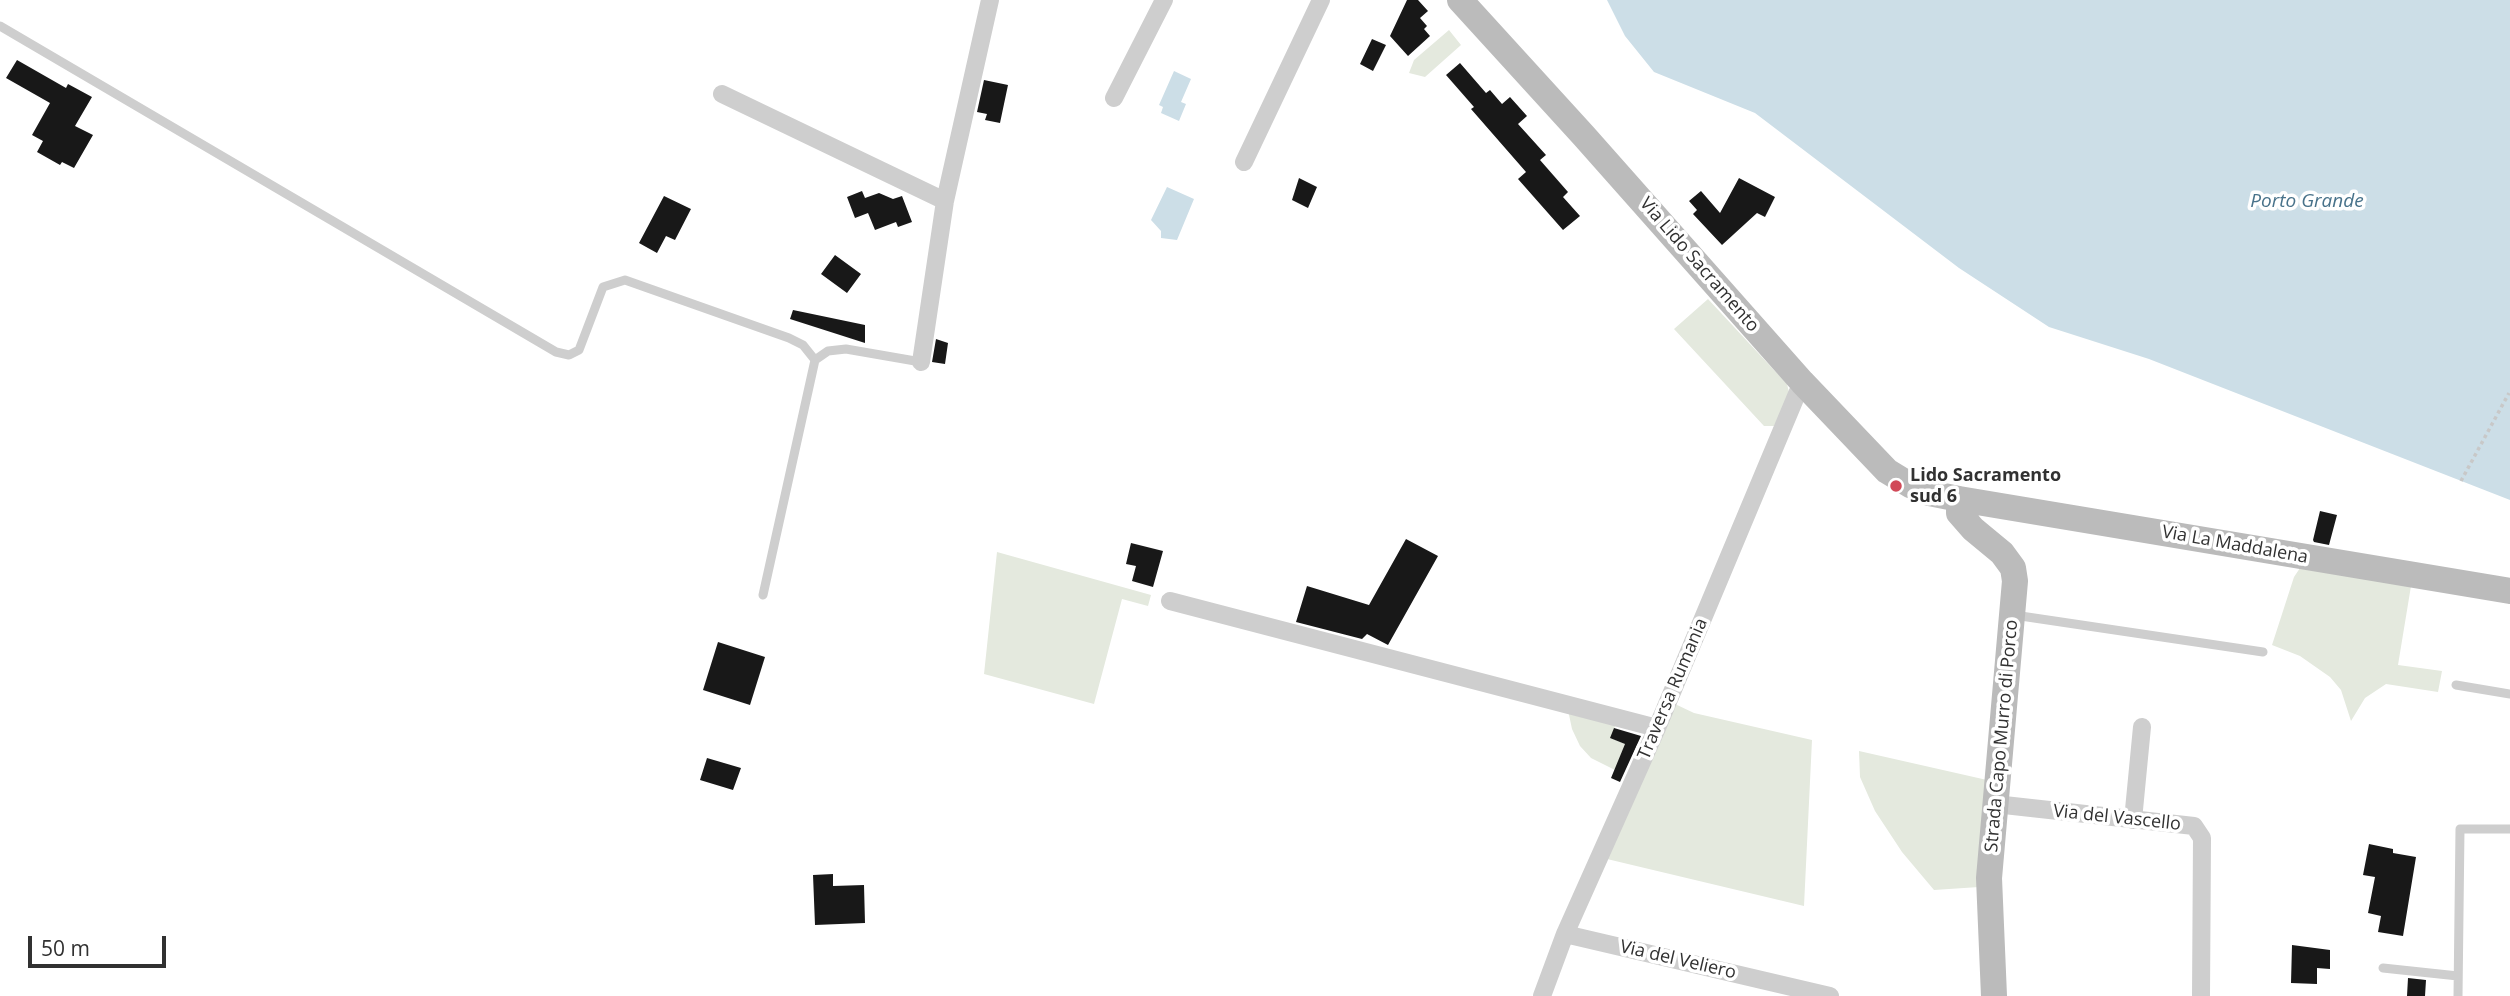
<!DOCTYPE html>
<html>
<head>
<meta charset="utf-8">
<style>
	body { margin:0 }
	#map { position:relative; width:2510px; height:996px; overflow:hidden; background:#fff; font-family:"Open Sans",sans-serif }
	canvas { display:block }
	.scale { position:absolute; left:28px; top:936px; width:138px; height:32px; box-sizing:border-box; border:4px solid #313131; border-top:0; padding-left:9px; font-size:21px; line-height:24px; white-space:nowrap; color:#313131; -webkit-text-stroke:5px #fff; paint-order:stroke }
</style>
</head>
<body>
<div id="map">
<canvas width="2510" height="996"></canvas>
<div class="scale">50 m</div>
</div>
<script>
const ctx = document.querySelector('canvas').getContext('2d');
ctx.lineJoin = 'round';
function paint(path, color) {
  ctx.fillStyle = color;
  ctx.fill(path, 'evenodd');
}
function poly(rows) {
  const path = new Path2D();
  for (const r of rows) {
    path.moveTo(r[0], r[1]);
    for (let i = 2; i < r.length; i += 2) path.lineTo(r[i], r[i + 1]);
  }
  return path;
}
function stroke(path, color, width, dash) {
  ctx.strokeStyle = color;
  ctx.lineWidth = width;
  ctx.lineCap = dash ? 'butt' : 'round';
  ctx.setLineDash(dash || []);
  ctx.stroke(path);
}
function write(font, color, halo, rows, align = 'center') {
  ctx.font = font + ' "Open Sans",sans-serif';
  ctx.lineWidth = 7;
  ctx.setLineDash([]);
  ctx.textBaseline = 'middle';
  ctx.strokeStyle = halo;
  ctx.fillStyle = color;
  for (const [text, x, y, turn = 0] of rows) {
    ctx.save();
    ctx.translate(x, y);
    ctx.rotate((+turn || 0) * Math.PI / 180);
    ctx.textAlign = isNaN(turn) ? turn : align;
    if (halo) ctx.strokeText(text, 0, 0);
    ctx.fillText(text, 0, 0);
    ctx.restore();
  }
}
paint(poly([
	[1449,30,1461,45,1425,77,1409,73,1414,60],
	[1708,299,1787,384,1789,392,1786,403,1774,426,1764,426,1674,329],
	[997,552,1151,595,1148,606,1122,599,1094,704,984,674],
	[2300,568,2411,586,2398,665,2442,671,2438,692,2386,684,2365,698,2351,721,2341,690,2330,677,2300,656,2272,645,2294,577],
	[1675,704,1694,713,1812,740,1804,906,1607,859],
	[1568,710,1616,723,1611,738,1625,744,1615,770,1591,758,1580,746,1572,729],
	[1859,751,1987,780,1979,887,1934,890,1902,852,1875,811,1860,777]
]), '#e4e9de');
paint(poly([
	[1607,0,2510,0,2510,500,2149,359,2049,327,1959,268,1755,113,1654,72,1625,36],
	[1174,71,1191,79,1181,102,1186,104,1179,121,1161,113,1163,107,1159,105],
	[1167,187,1194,199,1177,240,1161,238,1161,231,1151,220]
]), '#ccdee7');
paint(poly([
	[1407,0,1418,0,1428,11,1420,18,1427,26,1424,29,1430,36,1408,56,1390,36],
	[1372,39,1386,45,1373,71,1360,64],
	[17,60,66,88,68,84,92,97,75,126,93,135,74,168,62,162,60,165,37,152,43,141,32,135,50,103,6,78],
	[1460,63,1486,93,1490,90,1502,104,1510,97,1527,116,1518,124,1546,155,1540,160,1568,192,1563,197,1580,216,1563,230,1518,179,1526,172,1471,109,1474,107,1446,75],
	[984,80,1008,85,1000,123,985,120,987,114,977,112],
	[1299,178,1317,187,1308,208,1292,200],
	[1739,178,1775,197,1765,217,1757,213,1722,245,1693,214,1697,210,1689,201,1701,191,1720,213],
	[862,191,865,198,879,193,893,199,902,196,912,222,898,227,896,222,875,230,868,213,855,218,847,197],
	[664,196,691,209,675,240,666,236,657,253,639,243],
	[835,255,861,274,847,293,821,274],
	[793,310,865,325,865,343,790,319],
	[936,339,948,343,945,364,932,362],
	[2320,511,2337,515,2329,545,2314,542,2313,540],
	[1406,539,1438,556,1388,645,1367,634,1362,639,1296,622,1307,586,1369,605],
	[1131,543,1163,551,1153,587,1132,581,1136,566,1126,564],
	[718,642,765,657,750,705,703,690],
	[1614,728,1641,736,1620,782,1611,778,1625,744,1610,738],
	[707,758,741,768,733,790,700,780],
	[2369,844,2393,849,2393,853,2416,857,2403,936,2378,932,2381,916,2368,913,2375,877,2363,875],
	[833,874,833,886,864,885,865,923,815,925,813,875],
	[2292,945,2330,950,2330,969,2317,968,2317,984,2291,983],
	[2408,978,2426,980,2425,996,2407,996]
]), '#181818');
stroke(poly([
	[2461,481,2509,393]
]), '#c8c8c8', 3.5, [3.5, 3.5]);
stroke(poly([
	[0,26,556,352,569,355,579,350,603,287,625,280,789,338,803,345,815,360,763,595],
	[815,360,828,351,846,349,921,362],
	[2014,615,2263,652],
	[2456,685,2510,694],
	[2383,968,2458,976],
	[2458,996,2460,829,2510,829]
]), '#cecece', 9);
stroke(poly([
	[722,94,945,201],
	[1114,98,1164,0],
	[1244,162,1321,0],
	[921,362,945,201,990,0],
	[1170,601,1657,728],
	[1995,804,2194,826,2202,838,2201,996],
	[2133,820,2142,727],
	[1565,934,1830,996],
	[1542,996,1565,934,1657,728,1802,382]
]), '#cecece', 18);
stroke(poly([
	[1460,0,1584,136,1802,382,1887,471,1910,485,1929,493,1959,499,2510,591],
	[1959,499,1959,513,1973,529,2002,553,2013,568,2015,581,1989,878,1994,996]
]), '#bbb', 26);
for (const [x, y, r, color] of [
	[1896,486,7,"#d14958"]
]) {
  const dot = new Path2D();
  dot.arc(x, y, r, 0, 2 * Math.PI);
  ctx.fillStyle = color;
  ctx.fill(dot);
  stroke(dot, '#fff', 2.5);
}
write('18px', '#313131', '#fff', [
	["Via Lido Sacramento",1699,265,49],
	["Via La Maddalena",2235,545,10],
	["Traversa Rumania",1673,689,-67],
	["Strada Capo Murro di Porco",2002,736,-85],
	["Via del Vascello",2117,818,6],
	["Via del Veliero",1678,960,13]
]);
write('bold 18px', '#313131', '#fff', [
	["Lido Sacramento",1910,476],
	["sud 6",1910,497]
], 'left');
write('italic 19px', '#48728a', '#fff', [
	["Porto Grande",2307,202]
]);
</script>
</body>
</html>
